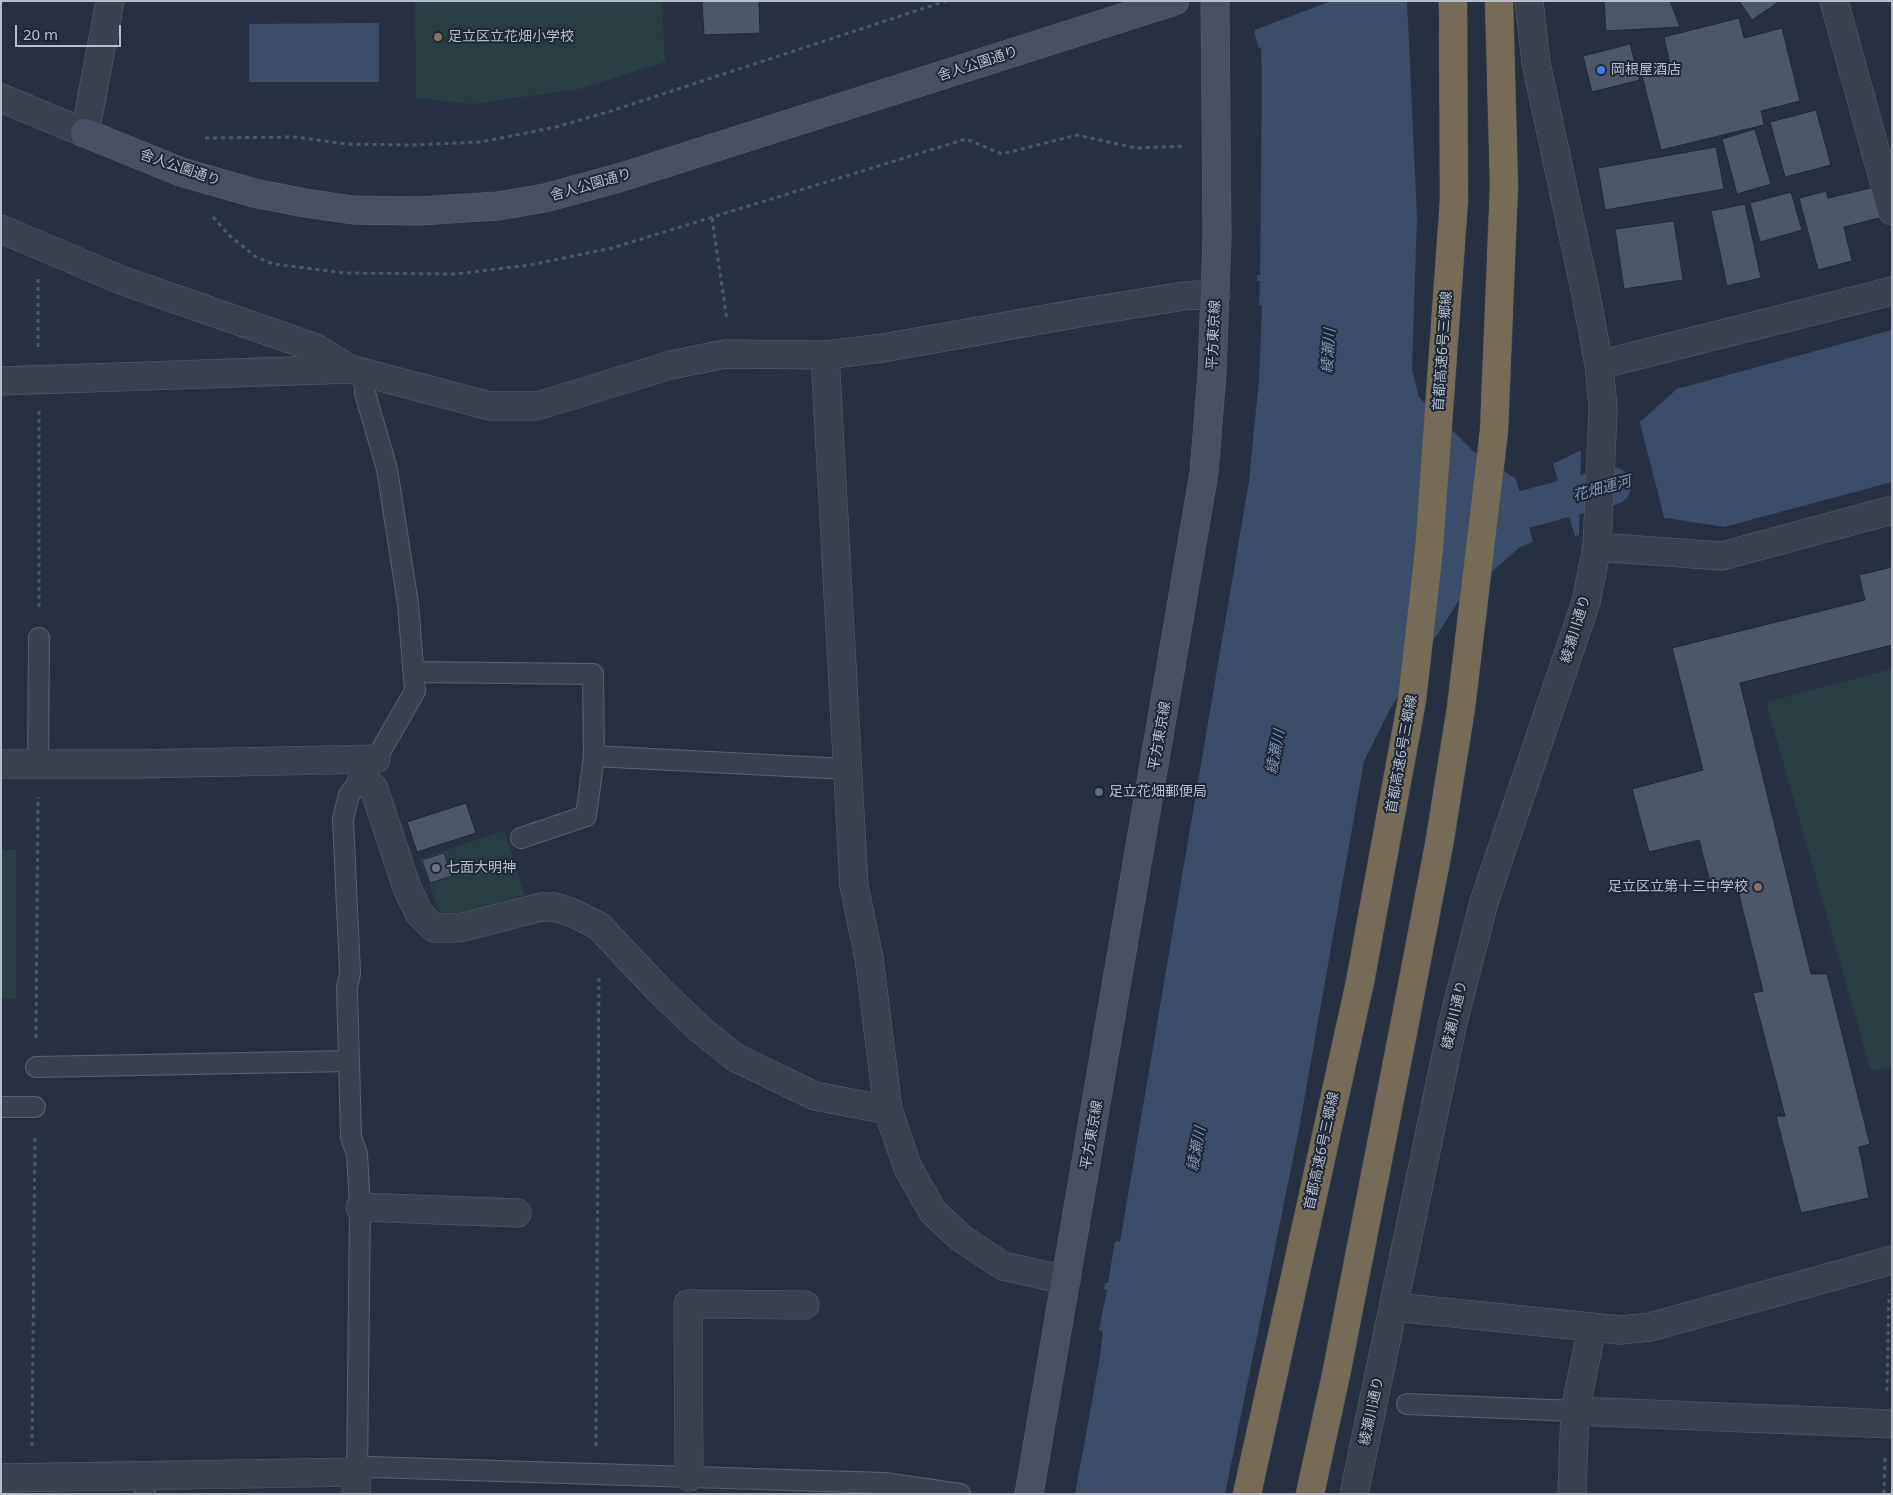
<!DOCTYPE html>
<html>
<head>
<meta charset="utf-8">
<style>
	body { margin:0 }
	#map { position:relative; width:1893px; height:1495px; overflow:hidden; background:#263041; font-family:"Noto Sans",sans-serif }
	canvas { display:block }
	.frame { position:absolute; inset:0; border:2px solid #b6becb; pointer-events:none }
	.scale { position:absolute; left:15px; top:25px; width:106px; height:22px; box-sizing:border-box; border:2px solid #b6becb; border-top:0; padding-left:6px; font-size:15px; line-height:18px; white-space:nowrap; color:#b6becb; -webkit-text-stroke:4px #1f2736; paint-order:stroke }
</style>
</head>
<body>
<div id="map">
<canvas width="1893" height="1495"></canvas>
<div class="frame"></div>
<div class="scale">20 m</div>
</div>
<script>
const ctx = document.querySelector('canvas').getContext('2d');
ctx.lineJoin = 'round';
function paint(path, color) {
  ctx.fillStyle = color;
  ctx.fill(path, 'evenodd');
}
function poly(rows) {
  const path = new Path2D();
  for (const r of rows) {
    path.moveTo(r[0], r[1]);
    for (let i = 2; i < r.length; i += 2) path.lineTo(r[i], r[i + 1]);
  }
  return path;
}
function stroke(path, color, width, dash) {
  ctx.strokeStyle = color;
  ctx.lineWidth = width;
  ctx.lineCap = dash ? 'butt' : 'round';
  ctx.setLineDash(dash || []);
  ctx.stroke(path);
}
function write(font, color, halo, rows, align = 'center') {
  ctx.font = font + ' "Noto Sans","Noto Sans JP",sans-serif';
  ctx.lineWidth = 4;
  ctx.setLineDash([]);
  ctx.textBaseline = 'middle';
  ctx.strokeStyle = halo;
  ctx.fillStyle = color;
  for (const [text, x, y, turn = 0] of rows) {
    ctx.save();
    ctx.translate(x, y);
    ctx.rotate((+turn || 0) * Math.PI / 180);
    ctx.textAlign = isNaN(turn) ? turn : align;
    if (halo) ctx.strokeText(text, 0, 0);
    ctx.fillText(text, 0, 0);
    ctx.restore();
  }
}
paint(poly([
	[415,1,662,1,665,62,579,89,472,104,416,98],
	[1892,669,1892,1066,1871,1071,1766,702],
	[504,831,525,895,460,914,440,913,420,859],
	[1,850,16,850,16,999,1,999]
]), '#283e42');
paint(poly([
	[1252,1,1407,1,1417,217,1412,370,1419,397,1473,451,1516,479,1533,542,1520,547,1458,602,1390,709,1364,761,1299,1129,1225,1494,1075,1494,1099,1363,1103,1332,1099,1330,1107,1290,1104,1289,1105,1283,1108,1283,1115,1241,1120,1242,1249,481,1259,380,1262,306,1259,305,1260,281,1257,281,1257,275,1260,275,1262,76,1261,48,1258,47,1255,34],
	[379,23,379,82,249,82,249,24],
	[1892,330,1892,482,1724,527,1667,518,1575,536,1553,464,1642,420,1677,389]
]), '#3b4d69');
paint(poly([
	[1250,1,1331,1,1252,31],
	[1639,419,1665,521,1579,536,1581,449]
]), '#263041');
stroke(poly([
	[1474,523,1612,486]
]), '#3b4d69', 38);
const building = poly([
	[702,1,759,1,760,33,704,35,702,1],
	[1604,1,1670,1,1680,27,1606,31,1604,1],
	[1739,1,1780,1,1752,20,1739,1],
	[1739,18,1744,38,1782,28,1800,101,1761,111,1764,125,1661,150,1641,72,1670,64,1664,37,1739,18],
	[1630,44,1640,80,1592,92,1583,56,1630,44],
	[1816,110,1831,165,1785,177,1770,122,1816,110],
	[1755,129,1771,184,1737,194,1722,139,1755,129],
	[1716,147,1724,189,1605,210,1598,168,1716,147],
	[1875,187,1883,217,1844,227,1852,261,1818,270,1799,198,1826,191,1828,198,1875,187],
	[1791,192,1802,230,1760,242,1750,203,1791,192],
	[1745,204,1761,278,1727,286,1711,211,1745,204],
	[1674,221,1683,280,1624,289,1615,229,1674,221],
	[1892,567,1892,645,1740,683,1811,974,1827,974,1870,1144,1859,1147,1869,1198,1801,1213,1776,1116,1785,1116,1753,993,1763,991,1737,887,1713,893,1699,840,1649,852,1632,789,1703,770,1672,648,1865,600,1859,575,1892,567],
	[466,803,476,833,417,852,407,822,466,803],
	[444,853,452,876,430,883,422,860,444,853]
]);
paint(building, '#4c576a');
stroke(building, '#212938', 1);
const service = poly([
	[364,373,365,393,387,469,408,604,415,691,376,759,349,795,343,819,350,973,347,988,351,1137,357,1154,360,1207,357,1472,370,1467,885,1483,960,1494],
	[415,672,593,674,594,756,846,769],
	[38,763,39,638],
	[521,838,586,816,594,756],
	[36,1067,349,1061],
	[1,1107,35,1107],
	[1407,1404,1575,1411],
	[144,1475,145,1494]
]);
const minor = poly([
	[1834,1,1892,211],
	[85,133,110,1],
	[1,229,121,280,316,348,350,369,490,406,537,406,671,365,725,354,825,355,883,348,1085,312,1184,296,1216,294],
	[825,355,854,886,869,958,888,1110,908,1168,933,1212,961,1238,1003,1266,1066,1280],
	[1597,547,1722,556,1892,510],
	[1,764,138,764,376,759],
	[362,778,374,789,407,888,419,913,434,928,460,928,541,907,555,907,573,913,599,926,660,991,701,1030,736,1058,815,1096,888,1110],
	[360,1207,517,1213],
	[1575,1411,1892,1424],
	[689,1477,688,1304,805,1305],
	[1,1478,357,1472,356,1494],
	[1572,1494,1575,1411,1592,1328]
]);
const tertiary = poly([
	[1,98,85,133],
	[1599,365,1892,291],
	[1,381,350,369],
	[1394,1307,1621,1330,1650,1327,1892,1260],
	[1354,1494,1453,1022,1484,902,1586,602,1597,547,1603,408,1599,365,1585,290,1536,63,1529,1]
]);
const secondary = poly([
	[85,133,181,172,254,193,305,203,353,210,419,211,498,206,545,198,622,177,1175,1],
	[1029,1494,1204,473,1212,373,1217,238,1215,1]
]);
const motorway = poly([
	[1247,1494,1360,982,1412,700,1429,550,1454,200,1453,1],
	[1310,1494,1336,1375,1404,1027,1439,845,1461,708,1494,431,1504,186,1499,1]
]);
stroke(service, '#58606e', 22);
stroke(minor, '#58606e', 29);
stroke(tertiary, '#58606e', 29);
stroke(secondary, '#58606e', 29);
stroke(motorway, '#454d5b', 29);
stroke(poly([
	[205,138,296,137,346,144,412,145,481,142,556,127,611,111,946,1],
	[213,217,229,235,256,257,273,264,346,273,456,274,530,265,612,248,966,139,1002,154,1077,135,1136,148,1185,146],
	[712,218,727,321],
	[38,279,38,348],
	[39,411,39,610],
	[36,1038,38,797],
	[1887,1391,1889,1294],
	[32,1446,35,1134],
	[596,1446,599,974],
	[1884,1494,1885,1457]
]), '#465b5e', 3, [4, 4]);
stroke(service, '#3a4250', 20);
stroke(minor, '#3a4250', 28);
stroke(tertiary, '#3a4250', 28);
stroke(secondary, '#485163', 28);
stroke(motorway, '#766b57', 28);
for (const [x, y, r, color] of [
	[438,37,5,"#8d6e63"],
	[1601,70,5,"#3f7fe0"],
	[1099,792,5,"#5c6f8a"],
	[436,868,5,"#6b7280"],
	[1758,887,5,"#8d6e63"]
]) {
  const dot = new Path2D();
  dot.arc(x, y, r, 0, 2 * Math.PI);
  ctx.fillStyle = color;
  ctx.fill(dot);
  stroke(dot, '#1f2736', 2);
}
write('14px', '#b6becb', '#1f2736', [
	["足立区立花畑小学校",448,37],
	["岡根屋酒店",1611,70],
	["足立花畑郵便局",1109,792],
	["七面大明神",446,868],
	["足立区立第十三中学校",1748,887,"right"]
], 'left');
write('14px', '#b6becb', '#1f2736', [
	["舎人公園通り",978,64,-18],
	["舎人公園通り",180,168,19],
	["舎人公園通り",591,185,-16],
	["平方東京線",1214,335,-87],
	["首都高速6号三郷線",1443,351,-86],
	["綾瀬川通り",1576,629,-73],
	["平方東京線",1160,736,-80],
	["首都高速6号三郷線",1402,754,-80],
	["綾瀬川通り",1455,1015,-77],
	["平方東京線",1092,1135,-80],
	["首都高速6号三郷線",1322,1151,-78],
	["綾瀬川通り",1372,1411,-78]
]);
write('italic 15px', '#7e93b2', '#1f2736', [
	["綾瀬川",1329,351,-86],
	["花畑運河",1602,489,-15],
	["綾瀬川",1276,752,-79],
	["綾瀬川",1197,1149,-79]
]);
</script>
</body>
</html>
